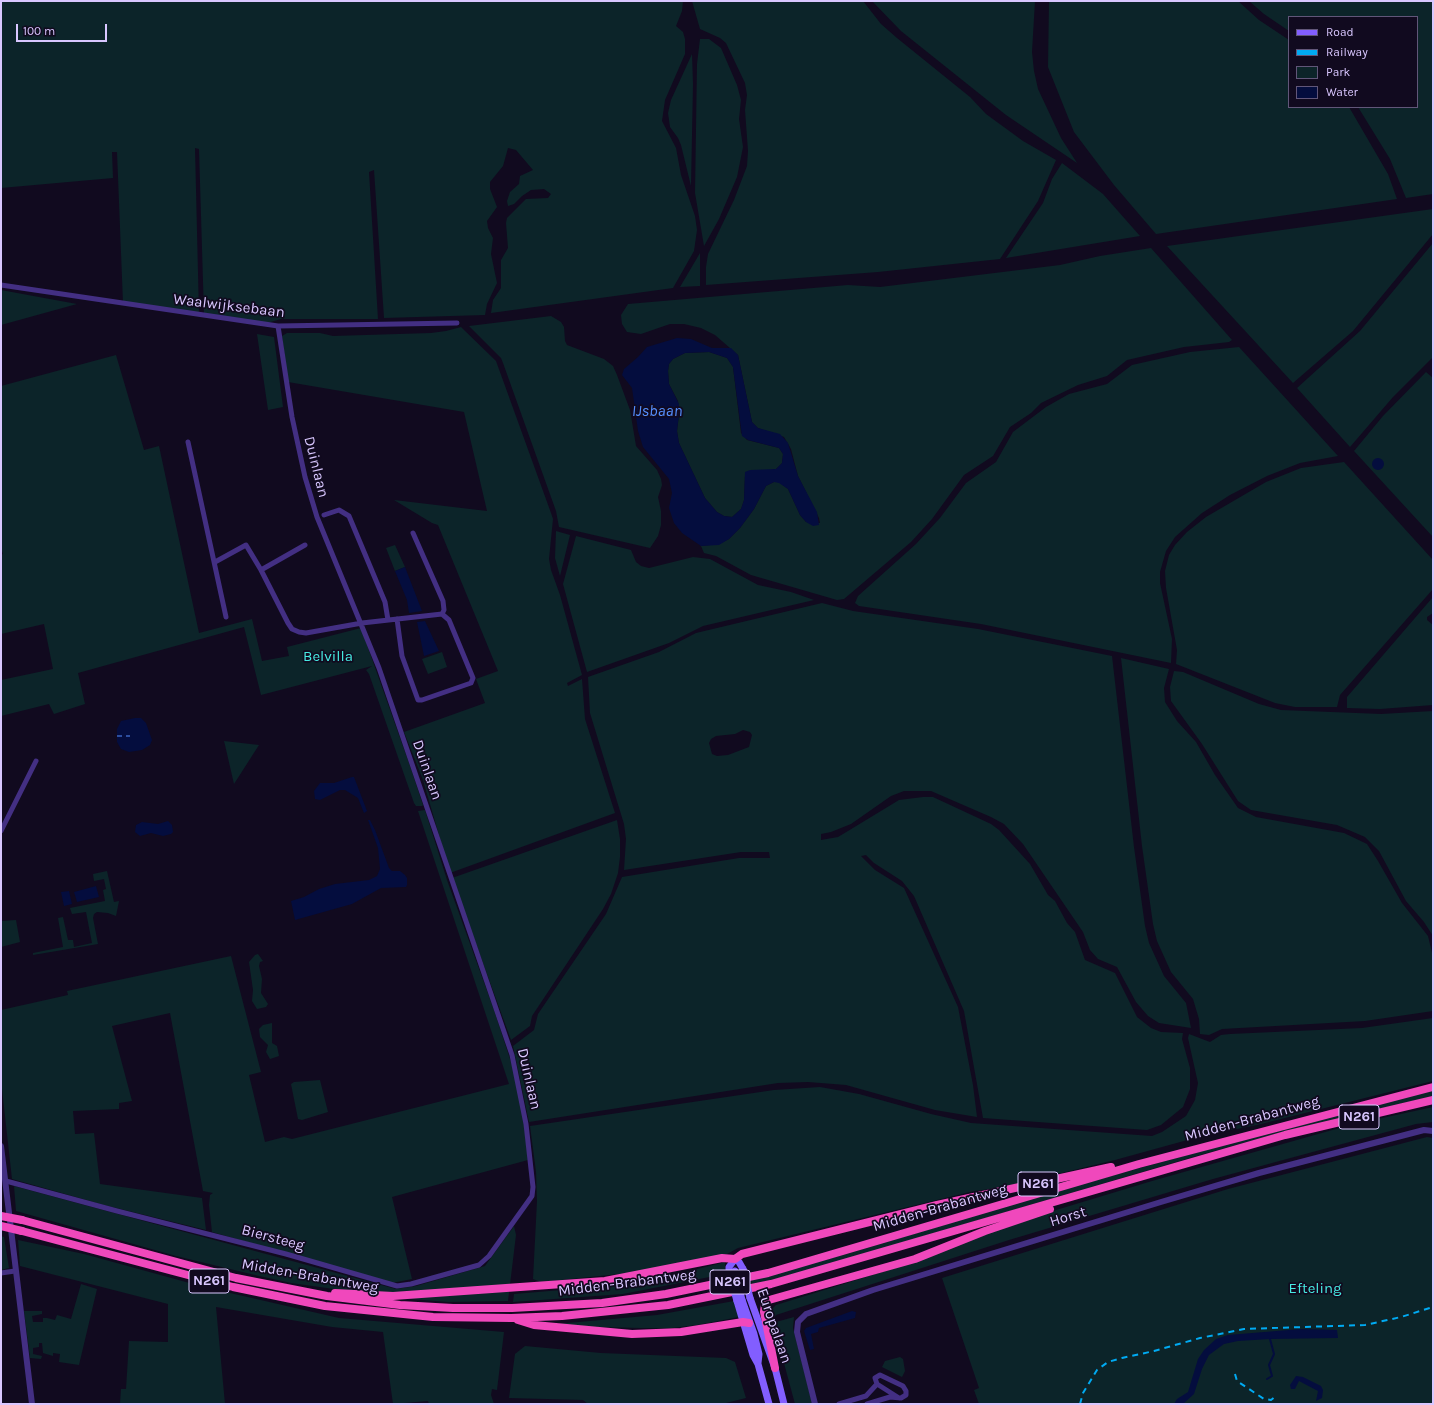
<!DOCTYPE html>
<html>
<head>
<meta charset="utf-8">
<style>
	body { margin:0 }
	#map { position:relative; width:1434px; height:1405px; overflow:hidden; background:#110a1f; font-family:Karla,sans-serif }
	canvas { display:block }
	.frame { position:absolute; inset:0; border:2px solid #d9c7ff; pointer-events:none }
	.legend { position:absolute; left:1288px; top:16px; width:130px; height:92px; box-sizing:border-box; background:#110a1f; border:1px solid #615679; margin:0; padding:5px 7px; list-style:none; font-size:12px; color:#d9c7ff }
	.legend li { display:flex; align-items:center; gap:8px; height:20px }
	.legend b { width:20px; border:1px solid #615679 }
	.scale { position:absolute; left:16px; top:24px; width:91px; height:18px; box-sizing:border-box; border:2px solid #d9c7ff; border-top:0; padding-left:5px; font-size:12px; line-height:14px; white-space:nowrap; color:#d9c7ff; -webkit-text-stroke:3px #110a1f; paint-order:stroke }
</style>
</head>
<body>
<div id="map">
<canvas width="1434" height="1405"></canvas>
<div class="frame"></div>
<ul class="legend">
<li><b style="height:5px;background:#825eff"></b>Road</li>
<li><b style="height:5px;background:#00aaf2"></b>Railway</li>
<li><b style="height:11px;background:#0c2429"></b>Park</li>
<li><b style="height:11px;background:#040d3e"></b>Water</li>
</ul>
<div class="scale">100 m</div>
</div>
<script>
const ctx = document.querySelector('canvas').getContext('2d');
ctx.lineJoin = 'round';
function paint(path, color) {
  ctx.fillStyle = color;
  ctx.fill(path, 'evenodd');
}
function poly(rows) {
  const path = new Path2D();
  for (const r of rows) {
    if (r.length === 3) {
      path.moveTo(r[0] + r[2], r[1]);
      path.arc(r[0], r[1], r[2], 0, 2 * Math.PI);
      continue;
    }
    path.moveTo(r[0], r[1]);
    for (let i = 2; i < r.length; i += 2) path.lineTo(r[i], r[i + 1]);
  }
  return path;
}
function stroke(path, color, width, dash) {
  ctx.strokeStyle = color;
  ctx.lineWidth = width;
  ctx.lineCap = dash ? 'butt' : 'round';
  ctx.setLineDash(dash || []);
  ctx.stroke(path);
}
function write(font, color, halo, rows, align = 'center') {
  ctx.font = font + ' Karla,sans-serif';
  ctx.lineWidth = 3.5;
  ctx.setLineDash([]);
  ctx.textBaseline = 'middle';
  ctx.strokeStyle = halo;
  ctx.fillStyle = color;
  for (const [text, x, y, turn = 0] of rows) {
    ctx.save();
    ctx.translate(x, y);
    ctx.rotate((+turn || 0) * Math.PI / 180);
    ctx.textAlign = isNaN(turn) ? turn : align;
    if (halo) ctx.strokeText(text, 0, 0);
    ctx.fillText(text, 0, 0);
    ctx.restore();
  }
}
paint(poly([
	[1,1,683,1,682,11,676,26,683,32,685,39,685,54,665,100,662,121,676,148,681,175,695,216,697,230,694,251,673,288,491,313,493,300,501,288,501,260,508,248,506,223,507,218,526,199,548,198,551,194,544,189,531,190,522,196,514,204,508,206,507,201,510,192,519,184,520,176,533,170,516,150,508,148,503,166,490,182,490,189,497,207,487,221,488,228,493,238,491,254,497,283,487,304,485,315,384,318,374,170,369,172,378,319,281,319,267,323,204,315,199,149,195,148,199,314,123,303,117,152,112,152,113,178,1,188],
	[692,1,863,1,881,24,897,38,970,97,986,114,1023,141,1056,160,1038,201,1000,259,878,272,706,285,706,267,708,254,734,200,747,166,748,151,745,110,747,95,745,83,726,43,720,38,700,29],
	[872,1,1035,1,1032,52,1034,71,1038,89,1061,138,1077,163,1006,115,901,31],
	[1049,1,1238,1,1259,20,1289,40,1289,107,1349,107,1388,174,1397,199,1156,234,1114,185,1074,132,1048,67],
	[1249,1,1433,1,1433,194,1406,198,1390,159,1358,107,1417,107,1417,17,1289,17,1289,31,1264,14],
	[700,39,709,39,721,48,737,85,741,100,739,119,743,147,737,177,719,219,704,246,695,193,697,64],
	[692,54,693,84,691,186,681,145,678,138,670,127,668,113,671,100],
	[1062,163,1103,194,1140,236,1006,258,1043,203,1052,179],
	[1433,209,1433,234,1353,331,1293,383,1167,246],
	[1433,243,1433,357,1393,397,1350,447,1297,388,1360,331],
	[1151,248,1232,340,1229,342,1184,347,1127,360,1107,376,1078,385,1041,403,1031,413,1010,427,993,456,964,475,932,519,911,542,844,599,837,600,751,575,716,556,704,553,701,546,719,544,729,539,740,528,754,509,766,486,774,482,779,482,788,489,800,515,806,522,820,523,819,518,798,476,791,449,784,437,758,428,752,422,738,355,715,335,701,328,684,324,670,324,641,334,627,332,622,324,621,315,628,304,848,285,880,287,1060,265,1100,256],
	[700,253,700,286,680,287],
	[1,290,28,295,77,304,1,325],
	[551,316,561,322,564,327,565,341,567,345,604,359,613,366,617,375,630,410,636,446,657,470,661,479,662,485,658,497,661,511,661,525,658,536,650,548,559,527,556,511,503,363,501,358,469,326],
	[461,327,496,361,551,513,553,519,549,559,551,570,560,595,582,675,567,683,568,686,582,679,585,719,615,813,450,873,423,780,404,732,485,703,476,679,498,671,438,525,432,523,394,500,487,511,464,412,288,382,282,336,287,333,320,333,333,336,431,333,446,331],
	[257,334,274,337,283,407,268,410],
	[1239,347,1338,456,1300,463,1267,476,1230,495,1202,513,1175,537,1166,551,1160,572,1160,583,1172,639,1171,663,981,624,859,606,855,603,858,596,916,544,940,518,966,483,996,462,1013,432,1046,407,1069,394,1107,384,1132,365,1190,352],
	[709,352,727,358,733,367,741,433,747,440,779,448,783,454,782,463,776,469,745,476,744,500,741,509,732,517,724,516,717,512,705,498,679,443,677,431,679,414,678,401,669,384,668,371,669,364,673,359,685,353],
	[116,355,144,450,159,446,199,633,252,619,262,661,289,656,287,647,361,628,410,766,423,805,422,806,416,806,414,803,369,674,366,670,372,666,261,695,244,627,78,673,85,704,54,714,49,704,1,716,1,680,53,669,44,624,1,634,1,555,3,554,1,548,1,386],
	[1426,372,1433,378,1433,537,1354,451,1383,416],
	[1344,462,1433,560,1433,589,1340,695,1337,707,1295,707,1275,703,1176,664,1177,650,1166,588,1165,571,1169,555,1175,545,1187,532,1206,517,1266,482,1301,468],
	[556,531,570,535,560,576,555,558],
	[576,536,631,550,636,562,641,566,649,568,693,557,710,559,758,585,791,592,814,600,703,626,669,643,587,672,563,584],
	[395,545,405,567,395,571,386,548],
	[1433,597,1433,613,1427,617,1427,620,1433,625,1433,705,1380,709,1347,708,1347,697],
	[822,603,853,611,978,629,1112,656,1134,847,1145,926,1149,943,1164,976,1186,1003,1191,1028,1159,1023,1148,1016,1136,1002,1117,967,1098,959,1090,950,1083,932,1023,844,1004,824,991,817,931,791,904,791,891,796,851,824,831,832,821,834,821,840,838,837,848,831,899,800,923,797,933,797,991,824,999,830,1030,864,1048,895,1055,901,1067,923,1075,932,1085,960,1115,973,1137,1017,1151,1028,1161,1032,1183,1033,1182,1039,1190,1068,1190,1089,1183,1107,1161,1125,1147,1130,983,1118,964,1011,914,896,902,881,874,863,866,855,861,856,875,870,904,888,958,1007,973,1085,977,1117,935,1110,846,1085,808,1082,778,1083,529,1122,513,1046,534,1030,538,1014,606,914,622,877,739,858,770,858,769,852,741,852,624,870,626,839,624,824,590,713,588,677,659,652,696,633],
	[743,730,750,732,752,735,749,747,728,755,717,756,712,754,709,743,711,739,716,736,735,734],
	[442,652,447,667,428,674,422,659],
	[1121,658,1169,669,1164,688,1165,702,1177,721,1196,742,1215,775,1238,808,1256,817,1344,833,1367,844,1378,861,1402,903,1428,936,1433,957,1433,1011,1365,1021,1222,1029,1209,1035,1200,1034,1199,1019,1193,999,1171,972,1157,941,1153,924,1142,846],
	[1174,671,1183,672,1259,704,1281,710,1381,714,1433,711,1433,936,1424,922,1406,901,1379,851,1365,837,1337,825,1251,810,1238,801,1202,744,1171,701,1170,687],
	[224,741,259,745,234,784,225,745],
	[425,810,447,880,494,1010,513,1068,524,1123,528,1160,392,1197,412,1279,392,1283,212,1232,209,1205,210,1195,213,1193,203,1191,170,1013,112,1026,132,1101,119,1103,119,1109,73,1111,75,1134,94,1133,100,1184,202,1198,206,1230,104,1205,12,1179,1,1080,1,1010,68,995,67,991,231,956,261,1072,249,1075,265,1142,284,1137,292,1139,509,1084,418,811],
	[617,820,620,839,620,857,618,873,611,894,603,909,532,1016,530,1026,511,1040,452,878],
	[107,871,114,902,119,901,116,916,108,913,97,912,94,914,93,918,98,944,33,955,33,953,63,947,58,918,63,917,68,940,73,940,74,947,92,943,86,912,72,914,70,908,105,901,103,890,106,889,104,879,94,881,93,874],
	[16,920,20,942,1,947,1,921],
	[258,954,263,961,260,962,259,966,262,979,261,993,268,1004,266,1007,257,1009,252,1001,253,990,249,962,255,955],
	[1433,1018,1433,1081,1257,1125,1202,1136,1115,1160,1008,1186,970,1192,738,1248,727,1254,639,1272,541,1282,533,1279,537,1201,536,1172,530,1126,774,1090,820,1087,859,1094,931,1114,971,1123,1152,1136,1162,1132,1186,1116,1195,1100,1198,1083,1188,1038,1189,1034,1210,1042,1221,1035,1230,1034,1362,1028],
	[272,1023,272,1043,277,1046,279,1056,270,1059,266,1052,268,1045,260,1037,259,1029,263,1025],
	[320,1080,328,1112,302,1120,298,1119,291,1084,294,1082],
	[1433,1088,1433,1096,1276,1134,1200,1155,802,1272,752,1285,751,1280,850,1253,1063,1189],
	[1433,1107,1433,1122,1416,1124,1213,1179,1009,1240,776,1315,774,1318,776,1322,794,1317,793,1328,812,1403,795,1404,771,1315,771,1310,776,1305,911,1263,1023,1220,1152,1181,1350,1125],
	[1427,1137,1433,1138,1433,1404,979,1404,974,1390,979,1388,942,1278,1228,1189],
	[14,1186,396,1289,416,1286,485,1266,514,1226,516,1235,508,1301,448,1302,398,1298,291,1283,259,1276,176,1256,16,1211],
	[1,1236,4,1237,9,1268,1,1270],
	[18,1240,84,1254,204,1287,339,1318,504,1332,497,1390,492,1389,491,1395,494,1404,429,1404,428,1401,393,1404,383,1332,332,1327,216,1307,225,1404,120,1404,121,1389,126,1389,129,1341,168,1342,168,1304,20,1266],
	[725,1262,725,1274,623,1294,513,1302,514,1294,620,1285,666,1277],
	[81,1284,97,1289,79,1365,59,1362,60,1354,53,1353,53,1356,43,1353,42,1343,39,1343,39,1347,33,1348,33,1354,42,1356,41,1359,30,1358,24,1311,42,1311,42,1314,32,1316,33,1322,43,1322,43,1318,47,1318,55,1320,57,1315,71,1319],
	[734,1301,739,1317,697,1325,672,1328,640,1328,556,1326,556,1324,657,1315],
	[525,1346,601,1353,726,1358,735,1362,746,1398,722,1404,588,1404,583,1400,509,1398,515,1354],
	[900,1357,903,1359,905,1371,902,1377,882,1367,885,1361]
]), '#0c2429');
paint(poly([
	[677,338,691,339,712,348,731,348,738,355,752,422,758,428,780,434,788,443,798,476,817,512,819,525,813,526,806,522,800,515,788,489,779,483,774,482,766,486,754,509,740,528,729,539,719,545,701,546,682,533,674,523,669,508,672,493,669,479,643,447,638,431,632,388,622,375,624,369,638,357,647,347],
	[709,352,727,358,733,367,742,436,748,440,779,448,783,454,782,463,776,469,750,470,745,472,744,500,741,509,732,517,724,516,717,512,705,498,679,443,677,431,679,414,679,404,669,384,668,371,669,364,673,359,685,353],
	[1378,464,6],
	[405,567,422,611,409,613,407,600,395,571],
	[425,621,439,651,424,656,417,622],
	[135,718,141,718,146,723,152,740,150,745,142,750,129,752,121,749,117,742,117,729,121,721],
	[352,777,354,777,367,811,364,813,358,798,345,790,340,790,320,800,315,799,314,791,320,783,334,783],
	[368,820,370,820,375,830,389,868,392,871,400,871,405,875,407,878,407,885,406,887,381,888,352,904,295,920,291,901,304,897,319,889,335,884,369,880,377,876,380,869,378,848],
	[168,821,172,825,173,832,171,834,163,836,151,833,140,836,135,832,136,825,142,822,158,824],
	[96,886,99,897,77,902,74,892],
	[69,891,72,904,64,906,61,892],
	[852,1311,856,1312,855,1318,819,1328,818,1332,811,1334,814,1349,810,1350,804,1331,806,1328],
	[1301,1329,1337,1330,1338,1338,1270,1339,1238,1341,1224,1344,1209,1355,1202,1369,1194,1394,1183,1404,1174,1404,1177,1399,1188,1392,1198,1359,1204,1350,1216,1339,1228,1335],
	[1296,1376,1303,1377,1321,1386,1323,1390,1322,1398,1316,1401,1318,1391,1299,1381,1295,1389,1291,1389,1290,1385]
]), '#040d3e');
stroke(poly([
	[1267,1379,1272,1376,1269,1365,1274,1354,1270,1339]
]), '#040d3e', 2);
stroke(poly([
	[117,736,130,736]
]), '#558fff', 1, [5, 4]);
stroke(poly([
	[1,285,278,326,457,323],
	[188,442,226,617],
	[324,515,339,510,349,516,385,602,388,620],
	[413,533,443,601,444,610,442,614],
	[215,562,246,545,261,570,288,623,292,629,299,632,306,633,362,623,442,614,449,620,473,678,471,683,422,700,418,700,402,656,397,619],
	[261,570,305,545],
	[1,831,36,761],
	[6,1181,117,1211,286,1254,397,1286,411,1284,479,1265,489,1256,532,1196,533,1187,526,1124,512,1055,379,668,317,517,305,477,292,417,278,326],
	[1,1273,15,1271],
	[839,1404,866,1396,877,1384],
	[867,1404,890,1397,901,1398,906,1395,906,1391,903,1386,880,1375,875,1378,877,1384,899,1398]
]), '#432f83', 5);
stroke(poly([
	[1,1146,32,1404],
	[815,1404,797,1332,798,1322,806,1314,873,1290,1161,1202,1259,1173,1424,1130,1433,1131]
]), '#432f83', 6);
stroke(poly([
	[735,1259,739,1262,743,1269],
	[729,1272,729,1267,735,1259],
	[750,1298,775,1368,784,1404],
	[742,1300,754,1334,759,1354,758,1363],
	[737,1301,753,1355,758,1364,769,1404]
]), '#825eff', 7);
stroke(poly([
	[22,1220,236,1278,327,1296,400,1305,453,1308,512,1308,602,1303,666,1294,768,1273,1139,1164,1433,1087],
	[22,1231,233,1287,325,1306,433,1317,511,1318,562,1316,668,1305,771,1284,1285,1135,1433,1100],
	[335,1293,393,1296,605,1281,722,1258,735,1259,742,1254,937,1205,1111,1167],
	[518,1320,534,1325,632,1334,681,1332,743,1322,749,1323],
	[775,1368,764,1312,765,1303,769,1300,915,1259,985,1231,1050,1209]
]), '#f048bc', 8);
stroke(poly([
	[1235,1374,1237,1381,1264,1399,1271,1400,1276,1396],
	[1080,1404,1083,1393,1097,1370,1108,1362,1122,1358,1154,1351,1200,1338,1244,1329,1365,1325,1401,1317,1433,1307]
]), '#00aaf2', 2, [6, 5]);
stroke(poly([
	[743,1269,750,1298],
	[735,1271,742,1300],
	[729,1272,737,1301]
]), '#825eff', 7);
stroke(poly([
	[1,1216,22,1220],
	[1,1226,22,1231]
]), '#f048bc', 8);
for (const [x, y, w] of [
	[1359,1117,40],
	[1038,1184,40],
	[209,1281,40],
	[730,1282,40]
]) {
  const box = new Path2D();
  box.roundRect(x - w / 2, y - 12, w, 24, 3);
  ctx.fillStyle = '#110a1f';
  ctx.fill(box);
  stroke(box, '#d9c7ff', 1);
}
write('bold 14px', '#d9c7ff', null, [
	["N261",1359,1117],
	["N261",1038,1184],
	["N261",209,1281],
	["N261",730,1282]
]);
write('15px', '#d9c7ff', '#110a1f', [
	["Waalwijksebaan",229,306,7],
	["Duinlaan",316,467,76],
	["Duinlaan",427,770,71],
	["Duinlaan",529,1079,77],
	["Midden-Brabantweg",1252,1119,-15],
	["Midden-Brabantweg",940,1208,-16],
	["Horst",1068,1217,-17],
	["Biersteeg",273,1238,15],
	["Midden-Brabantweg",310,1276,10],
	["Midden-Brabantweg",627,1283,-7],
	["Europalaan",774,1326,71]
]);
write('15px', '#47ebe2', '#110a1f', [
	["Belvilla",328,657],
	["Efteling",1315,1289]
]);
write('italic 16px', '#558fff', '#110a1f', [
	["IJsbaan",657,411]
]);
</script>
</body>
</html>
